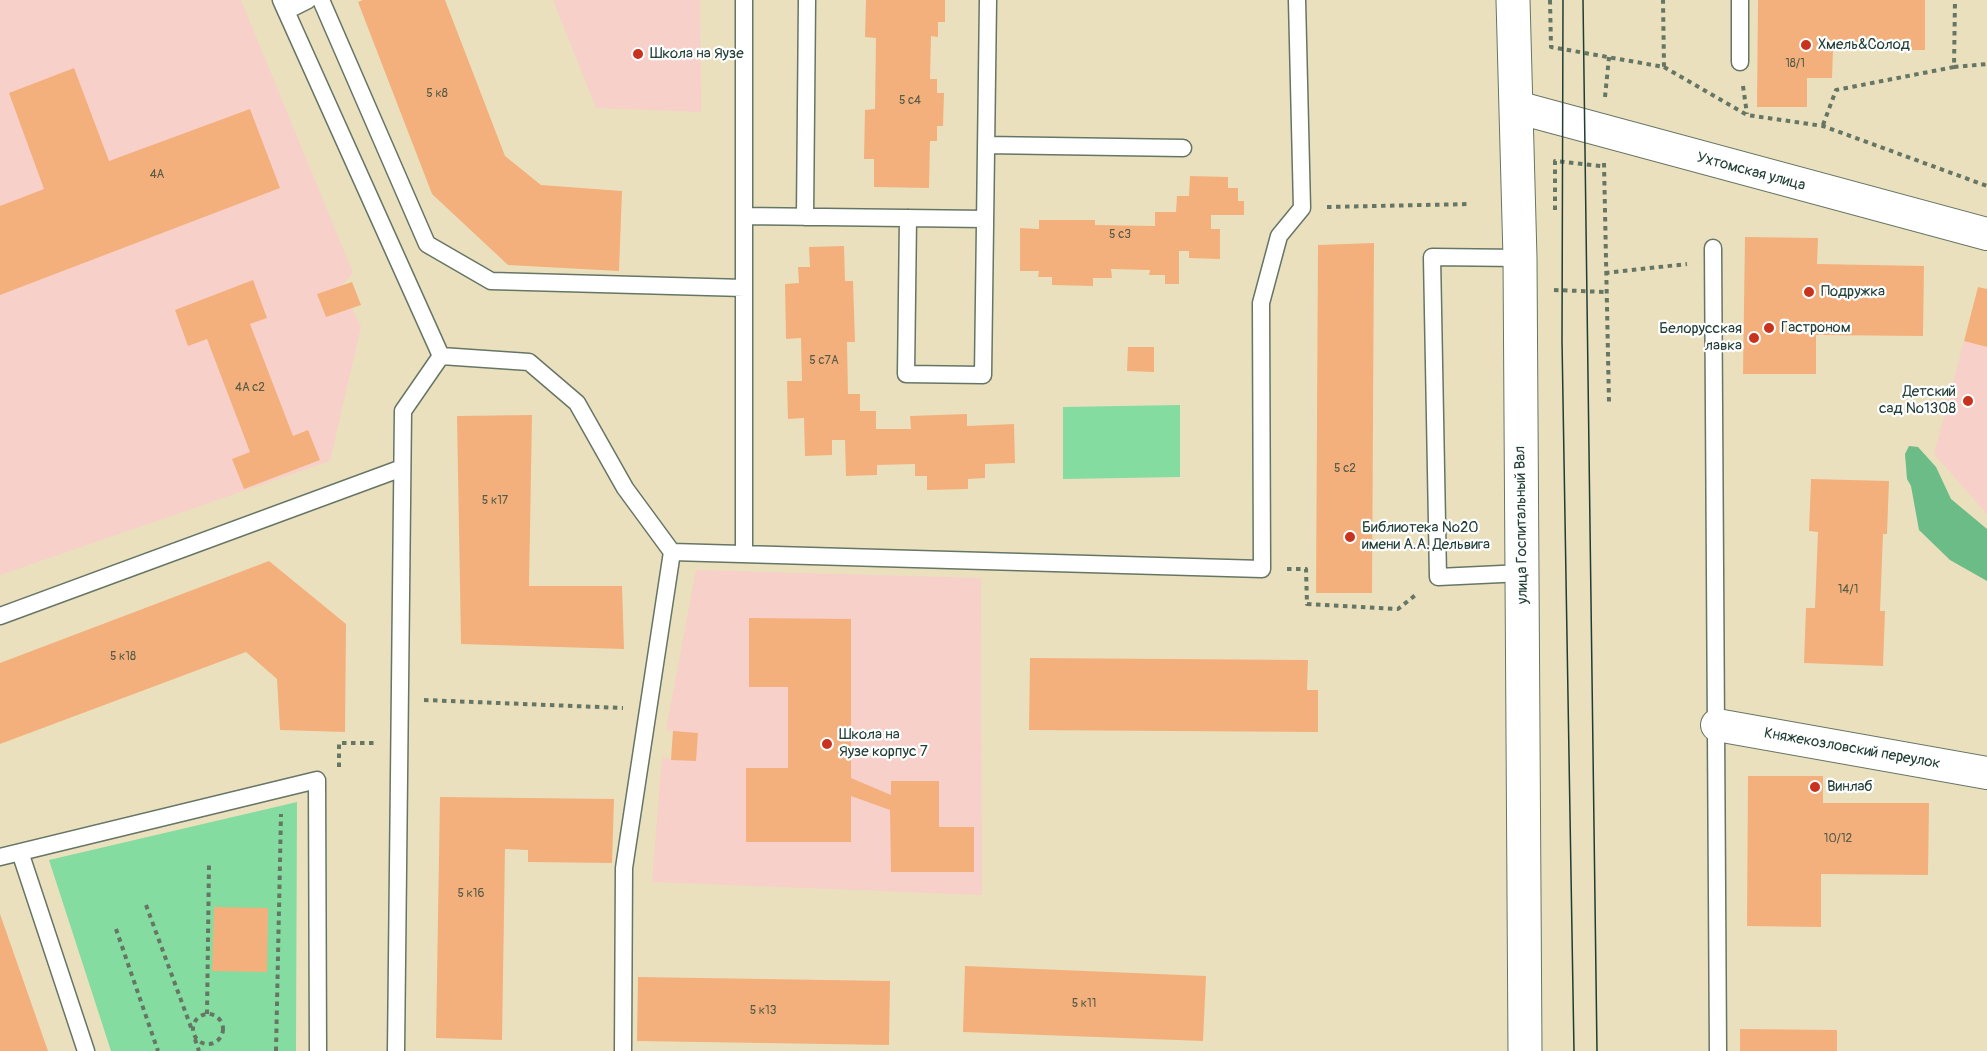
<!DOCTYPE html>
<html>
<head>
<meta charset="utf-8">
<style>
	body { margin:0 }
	canvas { display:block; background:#eae0bd }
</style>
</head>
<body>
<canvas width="1987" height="1051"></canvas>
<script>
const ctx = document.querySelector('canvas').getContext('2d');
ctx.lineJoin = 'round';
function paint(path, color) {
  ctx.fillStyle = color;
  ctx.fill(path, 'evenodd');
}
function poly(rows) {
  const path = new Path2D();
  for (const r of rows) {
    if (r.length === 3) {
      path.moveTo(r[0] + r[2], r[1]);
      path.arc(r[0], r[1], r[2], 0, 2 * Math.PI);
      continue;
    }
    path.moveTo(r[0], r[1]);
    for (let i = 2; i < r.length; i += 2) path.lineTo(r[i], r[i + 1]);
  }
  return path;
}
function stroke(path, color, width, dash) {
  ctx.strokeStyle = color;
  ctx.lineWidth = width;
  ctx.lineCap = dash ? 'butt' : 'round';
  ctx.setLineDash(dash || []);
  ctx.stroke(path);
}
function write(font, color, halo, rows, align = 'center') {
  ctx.font = font + ' Pangolin,sans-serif';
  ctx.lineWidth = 4.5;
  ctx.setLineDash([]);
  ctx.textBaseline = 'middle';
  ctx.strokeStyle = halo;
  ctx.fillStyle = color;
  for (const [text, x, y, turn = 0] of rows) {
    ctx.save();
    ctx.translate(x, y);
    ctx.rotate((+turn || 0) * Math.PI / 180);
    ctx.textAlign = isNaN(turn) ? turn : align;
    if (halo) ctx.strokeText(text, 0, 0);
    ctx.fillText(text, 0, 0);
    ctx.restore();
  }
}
paint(poly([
	[0,0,241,0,353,273,341,286,361,327,330,461,0,575],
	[553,0,700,0,701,112,596,108],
	[1964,341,1987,347,1987,514,1934,454],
	[696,570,981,578,982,895,652,882,662,757,671,759,673,731,666,730]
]), '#f7d0c9');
paint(poly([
	[1180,405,1180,477,1063,479,1063,407],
	[297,802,296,1051,111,1051,49,860]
]), '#84dca0');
paint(poly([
	[1909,446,1918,447,1936,467,1951,499,1987,529,1987,581,1950,560,1919,530,1911,486,1907,479,1905,454]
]), '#6bbc86');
paint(poly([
	[363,0,445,0,505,156,541,185,622,191,619,271,508,265,432,194,358,2],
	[866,0,945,0,945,22,938,22,938,37,931,36,930,79,937,79,937,93,944,93,943,126,937,126,937,141,930,141,929,188,874,187,874,159,864,159,865,110,875,109,876,38,865,37],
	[1758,0,1925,0,1925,50,1833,50,1832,78,1807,78,1807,107,1757,107],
	[74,68,109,161,250,109,280,188,0,295,0,206,44,189,9,93],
	[1190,176,1228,177,1228,188,1238,188,1238,201,1244,201,1244,215,1211,215,1211,229,1220,229,1220,259,1189,258,1189,251,1179,251,1179,284,1165,284,1165,275,1149,275,1150,270,1111,269,1112,278,1093,278,1093,286,1052,285,1052,277,1038,277,1039,271,1020,271,1020,228,1039,229,1039,220,1095,220,1095,225,1155,226,1155,212,1176,212,1177,196,1189,196],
	[1745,237,1818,238,1817,264,1924,266,1923,336,1816,335,1816,374,1743,374],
	[1374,243,1372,593,1316,593,1318,245],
	[844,246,845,281,853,281,855,342,847,342,848,394,860,394,860,411,876,411,876,429,911,429,910,416,967,414,967,426,1014,424,1015,463,985,464,985,478,968,479,968,489,927,490,927,476,915,476,915,464,877,465,877,475,846,476,845,440,832,440,832,455,805,456,804,418,788,419,787,381,802,381,801,338,786,339,785,284,799,283,798,267,810,267,809,247],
	[253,280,267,318,250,324,293,436,308,430,320,460,244,489,232,459,250,452,207,339,188,346,175,310],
	[352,282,361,305,326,317,317,294],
	[1978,287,1987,289,1987,347,1964,341],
	[1128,347,1154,347,1154,372,1127,371],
	[532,415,529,586,622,586,624,649,461,644,457,416],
	[1811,479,1889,481,1887,534,1883,534,1880,611,1885,611,1883,666,1804,663,1806,608,1815,608,1818,532,1809,531],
	[269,561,346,624,345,732,280,730,277,679,246,652,0,744,0,663],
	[749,618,851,619,851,778,891,795,891,781,939,781,939,827,974,827,974,872,891,872,890,810,851,796,851,842,746,842,746,768,788,768,788,687,749,687],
	[1030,658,1308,660,1307,690,1318,690,1318,732,1029,730],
	[673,731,698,733,696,761,671,760],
	[1748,776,1823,776,1823,803,1929,803,1928,875,1821,874,1821,927,1747,926],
	[440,797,614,799,612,863,528,862,528,850,505,849,502,1040,436,1038],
	[214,907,268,908,267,972,212,971],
	[0,914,48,1051,0,1051],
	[965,966,1206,976,1203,1041,963,1032],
	[638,977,890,981,889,1045,637,1041],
	[1740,1029,1837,1030,1837,1051,1740,1051]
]), '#f4b07c');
const service = poly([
	[281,0,441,356,403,411,396,1051],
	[321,0,427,244,491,281,744,288],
	[744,0,744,554],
	[286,11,308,0],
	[1740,62,1740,0],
	[986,145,1183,148],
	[744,216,985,219],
	[805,217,807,0],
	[908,218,906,374,983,375,988,0],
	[1713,248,1718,1051],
	[1520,258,1432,257,1438,577,1523,573],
	[441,356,529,362,577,403,625,488,672,552,624,868,623,1051],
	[672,552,1262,569,1261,303,1279,236,1302,208,1297,0],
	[0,616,402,468],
	[20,852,86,1051],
	[0,857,317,780,318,1051]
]);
const minor = poly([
	[1516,107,1987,234],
	[1717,725,1987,773]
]);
const secondary = poly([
	[1513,0,1520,258,1525,1051]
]);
stroke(service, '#667664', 19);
stroke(minor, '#667664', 34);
stroke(secondary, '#667664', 35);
stroke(poly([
	[1550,0,1551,47,1664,67,1663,0],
	[1664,67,1747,115,1823,126,1987,186],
	[1954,67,1987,64],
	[1743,86,1747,114],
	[1605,97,1609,57],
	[1823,125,1836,90,1954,67,1955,0],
	[1604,163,1609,403],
	[1327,207,1471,204],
	[1555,210,1555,161,1601,166],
	[1605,273,1687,264],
	[1554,290,1606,292],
	[1287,569,1306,569,1307,604,1398,609,1418,593],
	[424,700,623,708],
	[339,767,339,743,374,743],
	[146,905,192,1030],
	[116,929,158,1051],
	[208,1029,15],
	[207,1014,209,864],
	[195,1039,199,1051],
	[276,1051,281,814]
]), '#667664', 4, [4.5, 4.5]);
stroke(service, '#fff', 16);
stroke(minor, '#fff', 32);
stroke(secondary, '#fff', 33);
stroke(poly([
	[1563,0,1562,341,1574,1051],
	[1583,0,1597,1051]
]), '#1f3d34', 1.5);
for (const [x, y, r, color] of [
	[1806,45,6,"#c8321e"],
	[638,54,6,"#c8321e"],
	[1809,292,6,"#c8321e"],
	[1769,328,6,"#c8321e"],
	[1754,338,6,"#c8321e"],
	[1968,401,6,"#c8321e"],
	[1350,537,6,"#c8321e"],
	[827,744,6,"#c8321e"],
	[1815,787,6,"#c8321e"]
]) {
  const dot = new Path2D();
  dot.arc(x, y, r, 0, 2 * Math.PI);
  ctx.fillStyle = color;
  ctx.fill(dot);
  stroke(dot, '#fff', 2);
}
write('12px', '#545a46', null, [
	["18/1",1795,64],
	["5 к8",437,94],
	["5 с4",910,101],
	["4А",157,175],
	["5 с3",1120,235],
	["5 с7А",824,361],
	["4А с2",250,388],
	["5 с2",1345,469],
	["5 к17",495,501],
	["14/1",1848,590],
	["5 к18",123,657],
	["10/12",1838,839],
	["5 к16",471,894],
	["5 к11",1084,1004],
	["5 к13",763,1011]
]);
write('15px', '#1f3d34', '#fff', [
	["Хмель&Солод",1818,45],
	["Школа на Яузе",650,54],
	["Подружка",1821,292],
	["Гастроном",1781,328],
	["Белорусская",1742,329,"right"],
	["лавка",1742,346,"right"],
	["Детский",1956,392,"right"],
	["сад №1308",1956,409,"right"],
	["Библиотека №20",1362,528],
	["имени А.А. Дельвига",1362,545],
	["Школа на",839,735],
	["Яузе корпус 7",839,752],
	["Винлаб",1827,787]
], 'left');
write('15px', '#1f3d34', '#fff', [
	["Ухтомская улица",1751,172,15],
	["улица Госпитальный Вал",1522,525,-91],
	["Княжекозловский переулок",1852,749,10]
]);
</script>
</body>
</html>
